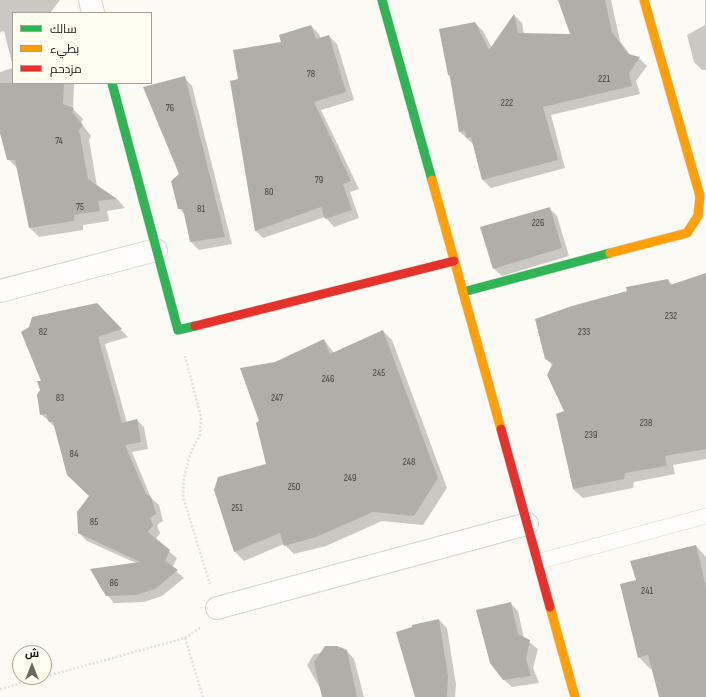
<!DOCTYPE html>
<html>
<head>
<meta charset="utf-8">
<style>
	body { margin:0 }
	#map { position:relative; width:706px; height:697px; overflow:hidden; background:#fcfaf4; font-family:"Sofia Sans Condensed",Cairo,sans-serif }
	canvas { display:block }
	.legend { position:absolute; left:12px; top:12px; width:140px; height:72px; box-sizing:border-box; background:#fffcf0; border:1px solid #a4a197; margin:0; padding:5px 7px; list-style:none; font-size:12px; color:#1b1912 }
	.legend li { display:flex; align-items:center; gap:8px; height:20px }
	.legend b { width:20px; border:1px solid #a4a197 }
	.north { position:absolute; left:12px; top:645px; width:40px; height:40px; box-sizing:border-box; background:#fffcf0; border:1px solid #a4a197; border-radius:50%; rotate:0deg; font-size:11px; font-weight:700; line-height:16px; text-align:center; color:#1b1912 }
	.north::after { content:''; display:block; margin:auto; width:14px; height:18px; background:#6a6861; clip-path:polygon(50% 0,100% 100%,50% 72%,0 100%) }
</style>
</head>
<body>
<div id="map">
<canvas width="706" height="697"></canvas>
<ul class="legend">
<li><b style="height:5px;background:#30b455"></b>سالك</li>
<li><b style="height:5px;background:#ff9f0a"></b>بطيء</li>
<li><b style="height:5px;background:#e5322d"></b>مزدحم</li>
</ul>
<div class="north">ش</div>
</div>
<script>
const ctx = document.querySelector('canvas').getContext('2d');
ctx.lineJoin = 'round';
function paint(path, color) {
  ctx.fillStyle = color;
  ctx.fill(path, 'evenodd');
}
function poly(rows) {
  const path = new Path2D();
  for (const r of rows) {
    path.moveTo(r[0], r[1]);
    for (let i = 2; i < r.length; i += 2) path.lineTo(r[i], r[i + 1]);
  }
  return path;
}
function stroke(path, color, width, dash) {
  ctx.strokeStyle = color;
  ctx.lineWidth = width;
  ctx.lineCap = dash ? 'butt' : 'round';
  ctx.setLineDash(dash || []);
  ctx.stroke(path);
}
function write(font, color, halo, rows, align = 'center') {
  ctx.font = font + ' "Sofia Sans Condensed",sans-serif';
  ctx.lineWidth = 3;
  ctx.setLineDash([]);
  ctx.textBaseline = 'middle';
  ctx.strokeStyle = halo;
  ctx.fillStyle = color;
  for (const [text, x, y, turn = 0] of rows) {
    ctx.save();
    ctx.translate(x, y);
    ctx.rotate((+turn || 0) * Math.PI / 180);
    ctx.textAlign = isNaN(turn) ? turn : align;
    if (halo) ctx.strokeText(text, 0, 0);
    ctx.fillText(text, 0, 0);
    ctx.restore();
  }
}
paint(poly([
	[0,0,60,0,50,13,13,13,13,67,4,31,0,32],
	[559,0,611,0,620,41,631,56,639,58,647,66,636,81,640,94,551,115,565,168,491,188,483,180,473,144,460,132,449,74,475,23,483,31,492,48,514,15,522,23,524,34,571,35],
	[705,0,706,0,706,70,702,70,694,62,687,35,705,25],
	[311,26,319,34,321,39,329,36,337,44,354,100,321,110,359,189,350,192,359,218,334,227,325,217,263,238,255,230,239,80,282,42],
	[13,68,13,83,74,83,73,109,83,119,81,123,91,136,89,140,97,186,117,199,125,208,107,211,109,221,83,225,83,230,39,237,30,228,18,169,8,159,0,129,0,72],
	[184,77,192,86,232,244,199,250,191,242,185,215,179,208],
	[549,208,557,216,569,256,502,276,493,268],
	[706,274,706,459,673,465,675,474,634,482,633,488,583,498,573,489,566,412,553,366,545,358,668,280,673,285],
	[96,304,128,337,105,344,127,423,137,420,144,427,148,449,132,452,151,498,159,505,163,521,157,525,160,533,155,540,177,558,172,568,184,578,162,596,144,602,114,603,101,588,91,569,136,563,87,541,79,533,90,496,55,427,41,414,42,381],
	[383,331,392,340,447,488,423,525,382,521,326,546,294,554,284,544,244,561,235,552,215,490,267,464,261,422,276,363,324,340,334,353],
	[696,546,706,557,706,697,660,697,653,668,650,669,639,657,637,581],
	[510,603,518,611,524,638,538,649,533,668,539,683,512,687,503,679],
	[439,620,447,628,456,685,455,697,416,697,413,628],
	[346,650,354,659,364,697,325,697,307,665,314,654]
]), '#0003');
paint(poly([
	[558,0,605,0,612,32,628,54,640,57,629,73,632,86,543,107,558,160,482,180,471,137,466,138,465,131,459,132,450,75,448,75,439,29,475,22,489,50,514,14,518,33,570,34],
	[311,25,316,39,329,35,346,92,314,102,351,181,343,184,352,210,325,219,321,207,255,231,230,81,238,79,233,50,281,42,279,35],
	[185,76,225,237,190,242,183,209,178,209,171,181,179,174,143,87],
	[0,83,64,83,63,104,74,108,72,112,83,125,79,130,88,179,117,199,98,201,100,211,74,215,74,221,29,228,15,160,7,160,0,133],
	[550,207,562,248,493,269,480,227],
	[706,273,706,449,665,456,667,466,625,473,624,479,573,489,556,414,564,411,547,375,553,363,545,359,535,319,572,306,627,291,626,287,668,279,670,285],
	[97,303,122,329,98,337,122,423,137,419,141,442,125,445,146,494,151,497,156,514,150,518,153,525,148,532,170,550,165,561,178,570,155,589,136,595,106,596,90,569,140,562,78,533,77,512,89,496,67,475,53,422,49,422,46,414,40,415,37,395,40,390,37,381,41,381,21,332,29,327,32,317],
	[383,330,438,478,414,516,373,512,316,537,284,546,280,533,234,552,214,490,218,477,266,464,256,423,259,421,240,368,275,362,324,339,330,354],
	[696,545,706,587,706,697,659,697,648,655,638,658,620,584,636,580,630,561],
	[511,602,518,634,530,640,526,659,531,676,503,680,490,663,476,610],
	[439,619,448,676,447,697,415,697,396,632,412,627,412,625],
	[325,646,337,646,347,650,357,697,322,697,314,662]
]), '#b1aea8');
const lane = poly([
	[537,562,706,516]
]);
const street = poly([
	[90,0,93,13],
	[0,291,156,250],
	[217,608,527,524]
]);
const fast = poly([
	[382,0,432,180],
	[112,83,178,330,195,326],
	[463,292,610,253]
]);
const slow = poly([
	[432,180,501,429],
	[610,253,687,233,698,216,700,196,644,0],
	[550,607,575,697]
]);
const jam = poly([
	[195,326,454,261],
	[501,429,550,607]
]);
stroke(lane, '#d6d4ce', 16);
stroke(street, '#d6d4ce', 24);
stroke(fast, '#d6d4ce', 10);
stroke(slow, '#d6d4ce', 10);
stroke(jam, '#d6d4ce', 10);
stroke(poly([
	[185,356,201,417,200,435,191,452,184,477,183,497,210,584],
	[185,638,203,697],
	[0,689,185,638,201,627]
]), '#dfdfdd', 2.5, [2, 2]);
stroke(lane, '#fffefd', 15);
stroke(street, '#fffefd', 22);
stroke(fast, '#30b455', 9);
stroke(slow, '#ff9f0a', 9);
stroke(jam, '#e5322d', 9);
write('10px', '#403e38', null, [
	["78",311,74],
	["221",604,79],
	["222",507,103],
	["76",170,108],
	["74",59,141],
	["79",319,180],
	["80",269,192],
	["75",80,207],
	["81",201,209],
	["226",538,223],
	["232",671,316],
	["82",43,332],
	["233",584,332],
	["245",379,373],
	["246",328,379],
	["83",60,398],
	["247",277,398],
	["238",646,423],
	["239",591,435],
	["84",74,454],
	["248",409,462],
	["249",350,478],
	["250",294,487],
	["251",237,508],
	["85",94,522],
	["86",114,583],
	["241",647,591]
]);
</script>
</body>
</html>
